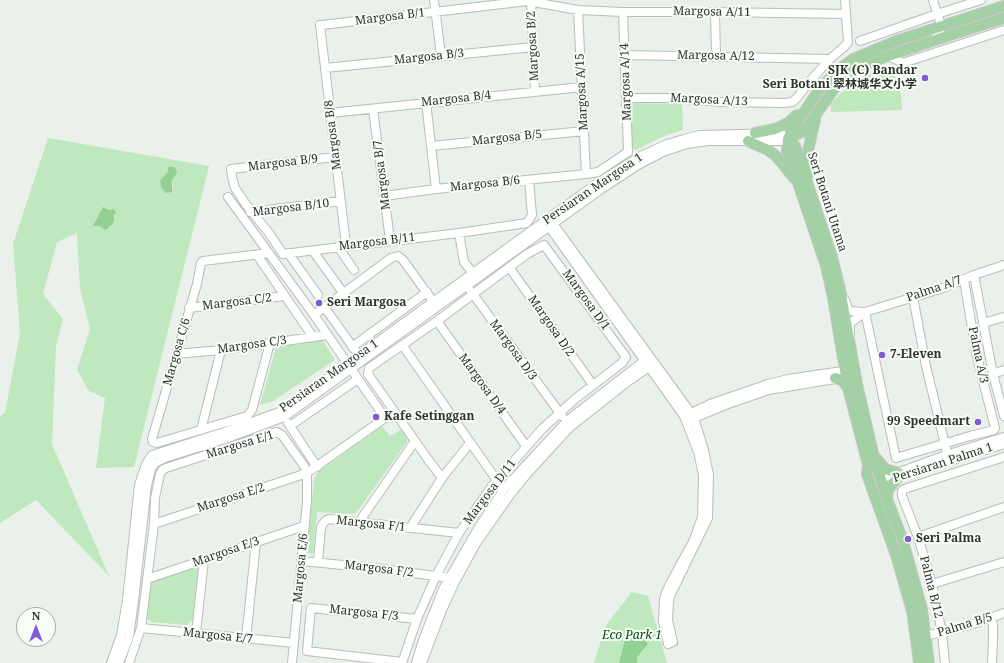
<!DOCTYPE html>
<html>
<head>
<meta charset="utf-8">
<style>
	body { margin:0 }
	#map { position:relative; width:1004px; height:663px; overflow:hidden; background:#eaf0ea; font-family:"Noto Serif",serif }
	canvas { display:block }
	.north { position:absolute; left:16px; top:607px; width:40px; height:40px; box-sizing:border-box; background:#f8fef7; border:1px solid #a8aca7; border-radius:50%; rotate:0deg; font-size:11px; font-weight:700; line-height:16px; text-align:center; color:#2f312e }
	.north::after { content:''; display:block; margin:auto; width:14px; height:18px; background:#815bd5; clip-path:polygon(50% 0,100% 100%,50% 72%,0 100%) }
</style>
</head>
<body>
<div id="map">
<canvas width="1004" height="663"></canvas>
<div class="north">N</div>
</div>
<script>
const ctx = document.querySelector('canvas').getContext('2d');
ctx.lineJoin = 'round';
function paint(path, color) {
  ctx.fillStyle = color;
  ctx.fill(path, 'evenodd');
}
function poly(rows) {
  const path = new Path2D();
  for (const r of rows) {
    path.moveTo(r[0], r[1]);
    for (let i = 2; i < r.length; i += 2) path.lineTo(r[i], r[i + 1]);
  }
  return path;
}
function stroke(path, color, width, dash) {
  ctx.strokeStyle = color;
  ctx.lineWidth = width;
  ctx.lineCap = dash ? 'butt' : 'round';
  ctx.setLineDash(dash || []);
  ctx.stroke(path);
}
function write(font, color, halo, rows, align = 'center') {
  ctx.font = font + ' "Noto Serif","Noto Sans SC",serif';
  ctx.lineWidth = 4;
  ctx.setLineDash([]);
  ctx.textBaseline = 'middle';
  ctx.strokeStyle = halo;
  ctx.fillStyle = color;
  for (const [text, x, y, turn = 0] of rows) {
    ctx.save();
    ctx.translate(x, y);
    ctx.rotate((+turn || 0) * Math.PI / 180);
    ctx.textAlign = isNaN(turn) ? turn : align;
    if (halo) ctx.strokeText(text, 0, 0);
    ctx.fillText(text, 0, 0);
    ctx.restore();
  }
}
paint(poly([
	[890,64,901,94,902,110,831,112,830,104,840,94,866,74],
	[632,103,682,104,683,130,666,135,636,150,631,147],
	[48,138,209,166,134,467,96,468,105,398,89,391,77,370,90,329,80,288,77,233,57,242,43,294,63,319,56,346,52,444,109,576,36,500,0,523,0,416,5,413,20,333,13,244],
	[168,172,176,175,172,180,173,188,166,193,161,187,160,180],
	[103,208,109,210,107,230,99,226,100,215],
	[322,339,335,360,273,401,260,405,277,344],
	[382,426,390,436,403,429,407,436,407,442,357,512,352,514,317,512,313,554,307,553,314,479,318,472],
	[196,566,199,568,193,619,187,625,151,622,146,617,149,585,154,579],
	[632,592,648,596,667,663,594,663,606,625]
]), '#bfe8bf');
paint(poly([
	[168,167,174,167,177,170,176,175,172,180,172,192,166,193,161,187,160,180,168,172],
	[103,207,109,210,114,209,116,213,114,215,114,222,106,230,99,226,93,226],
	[632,632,643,637,648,644,637,657,637,663,619,663,626,635]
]), '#92d193');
const minor = poly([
	[434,0,441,55],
	[933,0,941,25,940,31,933,41],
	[531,1,535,91],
	[578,10,586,174],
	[623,12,628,152],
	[715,12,716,56],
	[860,41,937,14,981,0],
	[625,55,830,59],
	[888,56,903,63,1004,30],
	[325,68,533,47],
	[626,98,668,98,722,102,785,103,792,102,796,99,810,81,830,59,845,46,848,42,845,0],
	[426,102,436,189],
	[373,109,390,240],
	[330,113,582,87],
	[431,146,584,131],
	[335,157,231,169,233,181,235,188,245,203,269,233,283,254,459,233,527,223,532,215,529,180],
	[384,196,436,189,586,174,598,172,628,152],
	[250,212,341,201],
	[545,221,684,416,698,452,703,475,702,517,693,542,679,567,666,592,664,600,663,621,668,644,673,642,668,620,669,601,671,594,708,518,709,475,704,450,695,421,691,413,549,218],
	[459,233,464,262,473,273],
	[346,245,320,25,322,25,528,1,578,10,623,12,715,12,846,14],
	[338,247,354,270],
	[313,251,344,294],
	[269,253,203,261,201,263,197,284,152,439,153,442,157,443,247,416,252,410,270,343],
	[288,253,318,295],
	[257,255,313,337],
	[509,267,593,385],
	[974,275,993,374,1004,416],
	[470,290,562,416],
	[913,297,926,366,949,461],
	[845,300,849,311,864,312],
	[189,308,284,296],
	[325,308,355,350],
	[865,312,896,458,970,436,994,430,995,428,977,357,964,280],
	[314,315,391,258,398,256,403,260,437,307],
	[437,321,526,446],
	[983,323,1004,317],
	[850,333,850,324,853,321,865,312,940,289,974,275,1004,265],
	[403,346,500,485],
	[352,347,427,292],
	[176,354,221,350,327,335],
	[993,374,1004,370],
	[687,415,710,404,768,384,788,379,836,372,845,371,850,373],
	[689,420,728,404,769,390,841,378],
	[288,423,317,467],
	[290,426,358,379],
	[201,430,221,350],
	[930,467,1004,444],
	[880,479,946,455,1004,437],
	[359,522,415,441],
	[154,524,307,473,385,418,314,315,228,197],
	[410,528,442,478,470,443],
	[918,537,1004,507],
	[302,561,373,568,436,576,449,578,453,580],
	[318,562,321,527,325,521,329,519,459,533],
	[147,579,304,526],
	[932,584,1004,562],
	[990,618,993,624,993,638,992,663],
	[141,628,294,643],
	[196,633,204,560],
	[926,636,973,624,1004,613],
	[246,639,256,542],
	[402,662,307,651,311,608,417,619],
	[111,663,121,635,127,600,139,485,146,464,152,455,224,432,282,411,596,184,641,156,667,144,684,139,700,135,780,133,788,139],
	[119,663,129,637,134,601,147,485,151,469,155,463,165,458,225,439,284,417,600,190,638,165,663,152,687,144,708,141,781,141,788,139],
	[129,663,141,628,154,524,155,498,160,474,162,470,166,468,276,432,282,435,304,466,307,473,307,501,292,663],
	[402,663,417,619,436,576,459,533,492,486,542,429,575,399,622,363,626,357,544,245,527,254,437,321,369,368,368,374,427,458,442,478],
	[416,663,423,640,443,589,479,527,504,489,567,421,648,358],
	[422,663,442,610,455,582,475,545,510,495,526,475,570,427,626,383,652,365],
	[945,663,942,633,932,584,918,537,902,496,902,491,904,489,1004,457]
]);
const major = poly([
	[755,133,775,129,788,123,797,115],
	[788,139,795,146,832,257,840,289,857,384,873,453,887,499,903,541,922,609,929,663],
	[788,139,802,132,808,126,833,90,851,73,865,65,888,56,947,36,1004,18],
	[748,141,768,150,777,157,794,178],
	[808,175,808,151,815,120],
	[835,378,842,380,848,388],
	[876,458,885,469,899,473],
	[887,499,888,490,898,477],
	[919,663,912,611,896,555,870,483,867,474,868,465,848,388,833,298,826,266,787,150,788,139,794,126,802,115,819,90,838,70,853,59,896,41,1004,6]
]);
stroke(minor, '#b8beb8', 10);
stroke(major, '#c9c9c9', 12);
stroke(minor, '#fff', 8);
stroke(major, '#a3d0a4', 10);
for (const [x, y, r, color] of [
	[925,78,4,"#815bd5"],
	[319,303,4,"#815bd5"],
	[882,355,4,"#815bd5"],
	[376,417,4,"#815bd5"],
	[978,422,4,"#815bd5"],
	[908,539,4,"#815bd5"]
]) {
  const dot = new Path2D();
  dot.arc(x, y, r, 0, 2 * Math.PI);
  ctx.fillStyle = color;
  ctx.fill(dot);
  stroke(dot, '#f8fef7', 1.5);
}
write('12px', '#2f312e', '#f8fef7', [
	["Margosa A/11",712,12,1],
	["Margosa B/1",390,17,-7],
	["Margosa B/2",533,46,-93],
	["Margosa A/12",716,56,1],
	["Margosa B/3",429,57,-6],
	["Margosa A/14",626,82,-92],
	["Margosa A/15",582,92,-93],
	["Margosa B/4",456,99,-6],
	["Margosa A/13",709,100,3],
	["Margosa B/8",333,135,-97],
	["Margosa B/5",507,138,-6],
	["Margosa B/9",283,163,-7],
	["Margosa B/7",382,175,-97],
	["Margosa B/6",485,184,-6],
	["Persiaran Margosa 1",593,189,-34],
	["Seri Botani Utama",827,202,72],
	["Margosa B/10",291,208,-7],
	["Margosa B/11",377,242,-7],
	["Palma A/7",934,289,-19],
	["Margosa D/1",586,300,54],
	["Margosa C/2",237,302,-7],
	["Margosa D/2",551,326,55],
	["Margosa C/3",252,345,-8],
	["Margosa D/3",513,350,54],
	["Margosa C/6",177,352,-74],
	["Palma A/3",978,355,78],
	["Persiaran Margosa 1",329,376,-35],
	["Margosa D/4",482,384,54],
	["Margosa E/1",240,445,-17],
	["Persiaran Palma 1",943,463,-18],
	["Margosa D/11",490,492,-53],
	["Margosa E/2",231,498,-18],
	["Margosa F/1",371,524,6],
	["Margosa E/3",226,552,-19],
	["Margosa E/6",301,568,-85],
	["Margosa F/2",379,569,7],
	["Palma B/12",931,587,76],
	["Margosa F/3",364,613,6],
	["Palma B/5",965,625,-17],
	["Margosa E/7",218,636,6]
]);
write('bold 12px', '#2f312e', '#f8fef7', [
	["SJK (C) Bandar",917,71,"right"],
	["Seri Botani 翠林城华文小学",917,85,"right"],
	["Seri Margosa",327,303],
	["7-Eleven",890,355],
	["Kafe Setinggan",384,417],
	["99 Speedmart",970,422,"right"],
	["Seri Palma",916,539]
], 'left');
write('italic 12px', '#03490e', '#f8fef7', [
	["Eco Park 1",632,636]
]);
</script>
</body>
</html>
